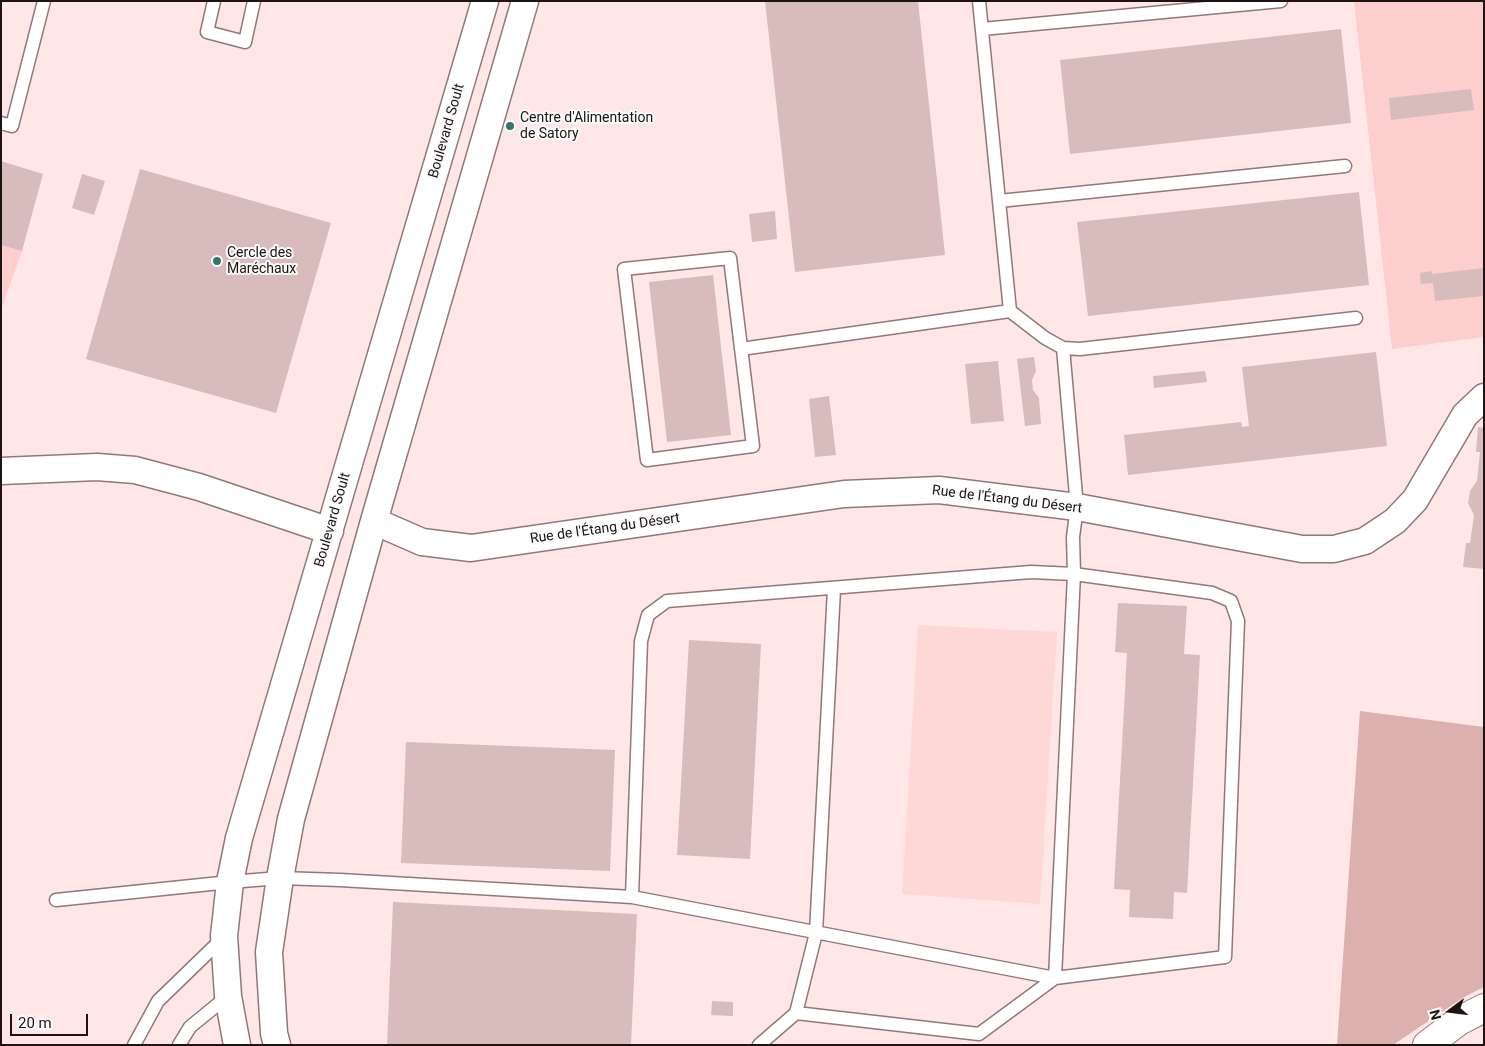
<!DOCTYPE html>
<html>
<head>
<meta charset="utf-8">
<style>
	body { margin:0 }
	#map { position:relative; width:1485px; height:1046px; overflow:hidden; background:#ffe7e7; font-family:Roboto,sans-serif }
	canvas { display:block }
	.frame { position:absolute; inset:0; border:2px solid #1d1313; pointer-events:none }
	.north { position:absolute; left:1425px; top:986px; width:50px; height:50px; -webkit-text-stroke:4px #fbfbfb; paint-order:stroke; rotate:255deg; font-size:14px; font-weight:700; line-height:20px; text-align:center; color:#1d1313 }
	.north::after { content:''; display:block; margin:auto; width:18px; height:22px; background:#1d1313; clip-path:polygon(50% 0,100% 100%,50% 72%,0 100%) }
	.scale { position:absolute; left:10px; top:1014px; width:78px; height:22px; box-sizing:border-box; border:2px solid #1d1313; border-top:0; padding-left:6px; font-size:15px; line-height:18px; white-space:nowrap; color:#1d1313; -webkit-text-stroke:4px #fbfbfb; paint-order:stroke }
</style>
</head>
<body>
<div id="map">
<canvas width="1485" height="1046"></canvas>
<div class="frame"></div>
<div class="north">N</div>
<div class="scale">20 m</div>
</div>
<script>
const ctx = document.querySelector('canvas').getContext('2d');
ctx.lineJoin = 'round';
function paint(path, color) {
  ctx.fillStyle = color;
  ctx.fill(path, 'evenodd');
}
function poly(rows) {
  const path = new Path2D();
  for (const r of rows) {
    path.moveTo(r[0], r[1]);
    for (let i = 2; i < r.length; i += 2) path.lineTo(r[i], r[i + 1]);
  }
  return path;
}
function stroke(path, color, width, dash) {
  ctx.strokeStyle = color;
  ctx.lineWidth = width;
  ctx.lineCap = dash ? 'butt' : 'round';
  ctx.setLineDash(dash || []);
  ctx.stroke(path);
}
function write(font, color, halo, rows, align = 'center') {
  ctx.font = font + ' Roboto,sans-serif';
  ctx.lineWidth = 4;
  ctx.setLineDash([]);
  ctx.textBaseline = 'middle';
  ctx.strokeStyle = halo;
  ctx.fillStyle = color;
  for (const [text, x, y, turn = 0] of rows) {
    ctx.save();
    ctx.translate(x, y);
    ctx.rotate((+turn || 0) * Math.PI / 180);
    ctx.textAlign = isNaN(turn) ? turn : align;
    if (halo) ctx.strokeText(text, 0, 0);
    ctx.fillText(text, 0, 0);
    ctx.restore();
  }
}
paint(poly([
	[918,625,1057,632,1040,904,902,894]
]), '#fed8d7');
paint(poly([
	[1354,1,1484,1,1484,337,1392,349],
	[1,245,22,251,1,310]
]), '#fccecd');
paint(poly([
	[1360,711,1484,727,1484,987,1464,997,1393,1045,1337,1045]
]), '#dcb0af');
paint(poly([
	[765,1,918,1,945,255,795,272],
	[1341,29,1351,123,1070,154,1060,60],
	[1471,89,1474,110,1391,120,1389,98],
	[1,161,43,174,22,251,1,245],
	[140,169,331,223,276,413,86,359],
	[82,174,105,181,94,215,72,208],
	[1359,192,1369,285,1088,316,1077,222],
	[775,211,777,239,752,242,749,214],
	[1484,268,1484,296,1435,301,1433,283,1421,284,1420,273,1431,271,1432,274],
	[713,275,731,435,667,442,649,282],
	[1376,352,1387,446,1128,475,1124,435,1241,422,1242,427,1249,426,1242,367],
	[1034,357,1036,371,1032,380,1033,390,1039,398,1041,424,1025,426,1017,359],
	[998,361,1004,421,971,424,965,364],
	[1205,371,1207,382,1154,388,1153,376],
	[829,396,836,455,815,457,809,399],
	[1478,427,1484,428,1484,569,1463,567,1466,543,1470,543,1474,515,1468,503,1470,491,1477,481,1480,452,1476,452],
	[1118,603,1187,606,1184,654,1200,655,1187,893,1174,892,1173,919,1129,917,1130,890,1114,889,1127,653,1115,652],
	[689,640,761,644,750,859,677,855],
	[406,742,615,750,610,871,401,863],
	[393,902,637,914,631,1045,387,1045],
	[712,1001,733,1002,733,1016,711,1015]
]), '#d8bcbc');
const service = poly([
	[214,1,207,32,245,42,254,1],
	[982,29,1281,1],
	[1,123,12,126,44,1],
	[999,201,1345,166],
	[730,258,753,446,647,460,624,269,730,258],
	[1010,311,1045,338,1063,348,1080,349,1356,318],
	[741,349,1010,311,979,1],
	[56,900,230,882,280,878,340,880,632,897,1055,978,1225,957,1238,621,1231,601,1212,593,1074,574,1031,572,667,601,648,615,641,641,632,897],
	[796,1013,979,1034,1055,978,1074,574,1073,537,1077,507,1063,348],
	[134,1045,158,1001,223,938],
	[179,1045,190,1027,228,996],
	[759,1045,796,1013,816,933,834,589]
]);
const minor = poly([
	[1,471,97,467,135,470,199,487,330,531],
	[374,521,422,542,471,548,844,494,939,490,1077,507,1302,549,1334,549,1365,541,1395,521,1415,500,1465,415,1484,397],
	[237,1045,228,996,224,936,230,882,239,838,485,1],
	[277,1045,274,1033,269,952,280,878,291,819,374,521,525,1]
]);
const secondary = poly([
	[1427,1045,1459,1021,1484,1008]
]);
stroke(service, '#927878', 15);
stroke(minor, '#927878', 29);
stroke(secondary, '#927878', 30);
stroke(service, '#fff', 12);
stroke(minor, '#fff', 26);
stroke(secondary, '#fff', 28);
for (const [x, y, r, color] of [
	[510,126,5,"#33776b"],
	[217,261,5,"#33776b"]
]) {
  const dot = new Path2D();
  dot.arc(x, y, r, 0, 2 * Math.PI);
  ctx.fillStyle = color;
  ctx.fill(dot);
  stroke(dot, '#fbfbfb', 2);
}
write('14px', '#1d1313', '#fbfbfb', [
	["Centre d'Alimentation",520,118],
	["de Satory",520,134],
	["Cercle des",227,253],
	["Maréchaux",227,269]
], 'left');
write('14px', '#1d1313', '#fbfbfb', [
	["Boulevard Soult",447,131,-74],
	["Rue de l'Étang du Désert",1007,500,7],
	["Boulevard Soult",333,520,-74],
	["Rue de l'Étang du Désert",605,529,-8]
]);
</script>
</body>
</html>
